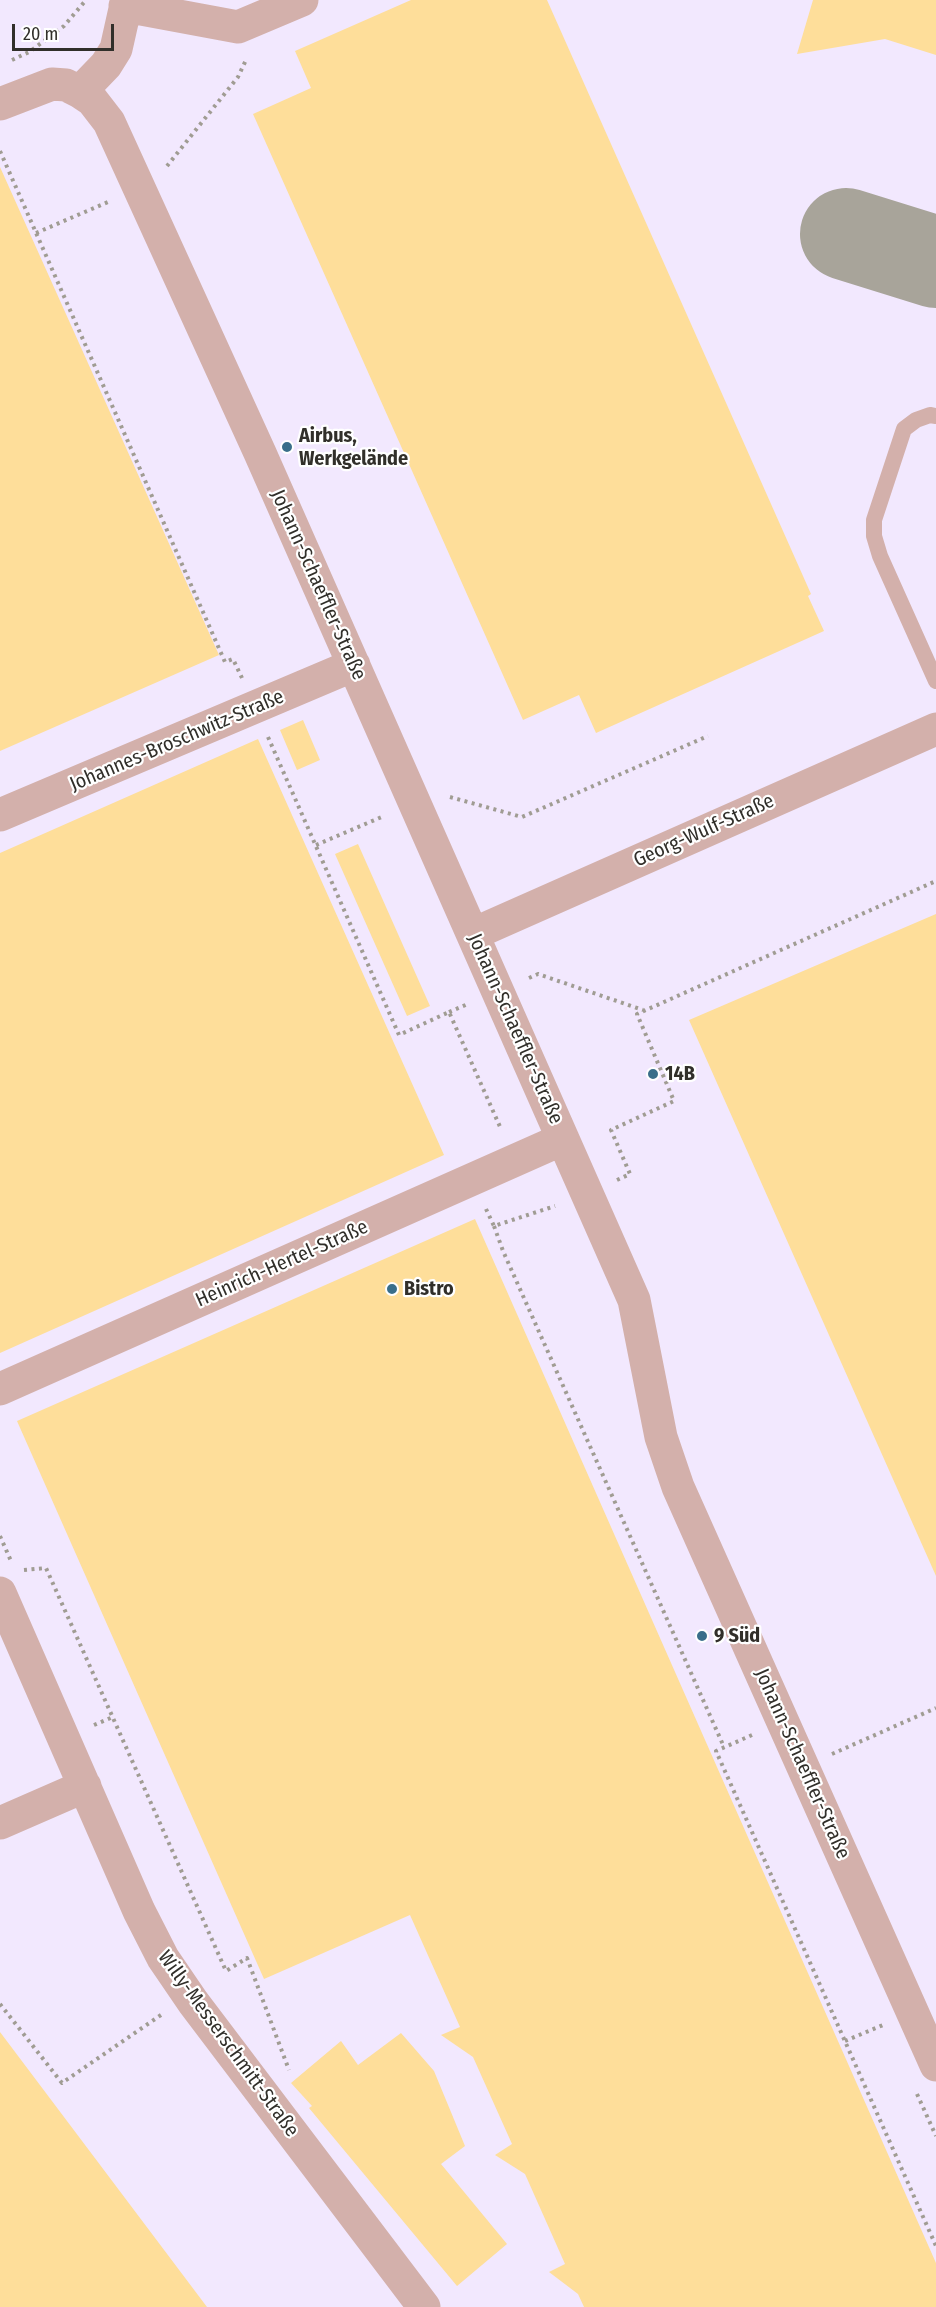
<!DOCTYPE html>
<html>
<head>
<meta charset="utf-8">
<style>
	body { margin:0 }
	#map { position:relative; width:936px; height:2307px; overflow:hidden; background:#fdf7ea; font-family:"Fira Sans Condensed",sans-serif }
	canvas { display:block }
	.scale { position:absolute; left:12px; top:24px; width:102px; height:27px; box-sizing:border-box; border:3px solid #312f2a; border-top:0; padding-left:8px; font-size:18px; line-height:21px; white-space:nowrap; color:#312f2a; -webkit-text-stroke:4px #fff; paint-order:stroke }
</style>
</head>
<body>
<div id="map">
<canvas width="936" height="2307"></canvas>
<div class="scale">20 m</div>
</div>
<script>
const ctx = document.querySelector('canvas').getContext('2d');
ctx.lineJoin = 'round';
function paint(path, color) {
  ctx.fillStyle = color;
  ctx.fill(path, 'evenodd');
}
function poly(rows) {
  const path = new Path2D();
  for (const r of rows) {
    path.moveTo(r[0], r[1]);
    for (let i = 2; i < r.length; i += 2) path.lineTo(r[i], r[i + 1]);
  }
  return path;
}
function stroke(path, color, width, dash) {
  ctx.strokeStyle = color;
  ctx.lineWidth = width;
  ctx.lineCap = dash ? 'butt' : 'round';
  ctx.setLineDash(dash || []);
  ctx.stroke(path);
}
function write(font, color, halo, rows, align = 'center') {
  ctx.font = font + ' "Fira Sans Condensed",sans-serif';
  ctx.lineWidth = 4.5;
  ctx.setLineDash([]);
  ctx.textBaseline = 'middle';
  ctx.strokeStyle = halo;
  ctx.fillStyle = color;
  for (const [text, x, y, turn = 0] of rows) {
    ctx.save();
    ctx.translate(x, y);
    ctx.rotate((+turn || 0) * Math.PI / 180);
    ctx.textAlign = isNaN(turn) ? turn : align;
    if (halo) ctx.strokeText(text, 0, 0);
    ctx.fillText(text, 0, 0);
    ctx.restore();
  }
}
paint(poly([
	[0,0,936,0,936,2307,0,2307]
]), '#f2e8fe');
stroke(poly([
	[846,234,936,262]
]), '#a8a49a', 92);
paint(poly([
	[411,0,547,0,811,594,808,596,824,631,596,733,579,695,523,720,253,114,311,88,295,51],
	[813,0,936,0,936,55,885,39,797,54],
	[0,167,219,655,0,751],
	[303,720,320,760,297,770,280,730],
	[258,739,444,1155,0,1353,0,853],
	[358,844,430,1006,407,1016,335,854],
	[936,914,936,1576,689,1020],
	[475,1219,936,2263,936,2307,584,2307,578,2294,549,2272,565,2264,525,2174,495,2155,512,2144,473,2057,441,2035,460,2027,410,1915,264,1979,17,1421],
	[0,2032,207,2307,0,2307],
	[401,2033,434,2071,465,2146,441,2164,507,2244,457,2286,309,2108,312,2106,291,2083,341,2041,358,2065]
]), '#fede9a');
stroke(poly([
	[12,60,29,52,64,26,86,0],
	[0,151,225,662,233,659,242,678],
	[167,166,238,77,246,60],
	[36,233,108,202],
	[268,737,399,1035,449,1012,501,1129],
	[450,797,522,817,708,736],
	[316,845,384,816],
	[529,978,538,974,643,1010],
	[449,1012,468,1004],
	[617,1180,630,1174,611,1130,674,1101,637,1014,936,881],
	[486,1209,494,1226,555,1206],
	[494,1226,503,1251,724,1747],
	[0,1536,11,1561],
	[24,1570,46,1568,226,1971,247,1958,289,2070],
	[94,1725,113,1717],
	[752,1735,716,1751,936,2246],
	[832,1754,936,1708],
	[0,2004,62,2083,161,2015],
	[845,2041,883,2025],
	[917,2094,936,2136]
]), '#a09c93', 4, [3, 4.5]);
stroke(poly([
	[936,416,930,415,916,420,904,429,874,520,874,536,880,556,936,681]
]), '#d3b0ab', 16);
stroke(poly([
	[125,6,238,27,302,0],
	[80,92,106,65,116,49,127,0],
	[0,104,52,84,66,85,80,92,92,100,109,122,260,453,634,1300,661,1437,678,1487,936,2065],
	[0,815,354,665],
	[473,934,936,729],
	[0,1389,563,1139],
	[0,1593,139,1911,163,1958,193,2002,424,2307],
	[0,1823,85,1786]
]), '#d3b0ab', 33);
for (const [x, y, r, color] of [
	[287,447,6,"#396e8a"],
	[653,1074,6,"#396e8a"],
	[392,1289,6,"#396e8a"],
	[702,1636,6,"#396e8a"]
]) {
  const dot = new Path2D();
  dot.arc(x, y, r, 0, 2 * Math.PI);
  ctx.fillStyle = color;
  ctx.fill(dot);
  stroke(dot, '#fff', 2);
}
write('bold 20px', '#312f2a', '#fff', [
	["Airbus,",299,436],
	["Werkgelände",299,459],
	["14B",665,1074],
	["Bistro",404,1289],
	["9 Süd",714,1636]
], 'left');
write('20px', '#312f2a', '#fff', [
	["Johann-Schaeffler-Straße",318,585,66],
	["Johannes-Broschwitz-Straße",177,741,-23],
	["Georg-Wulf-Straße",704,831,-24],
	["Johann-Schaeffler-Straße",515,1029,66],
	["Heinrich-Hertel-Straße",282,1264,-24],
	["Johann-Schaeffler-Straße",802,1764,66],
	["Willy-Messerschmitt-Straße",228,2044,54]
]);
</script>
</body>
</html>
